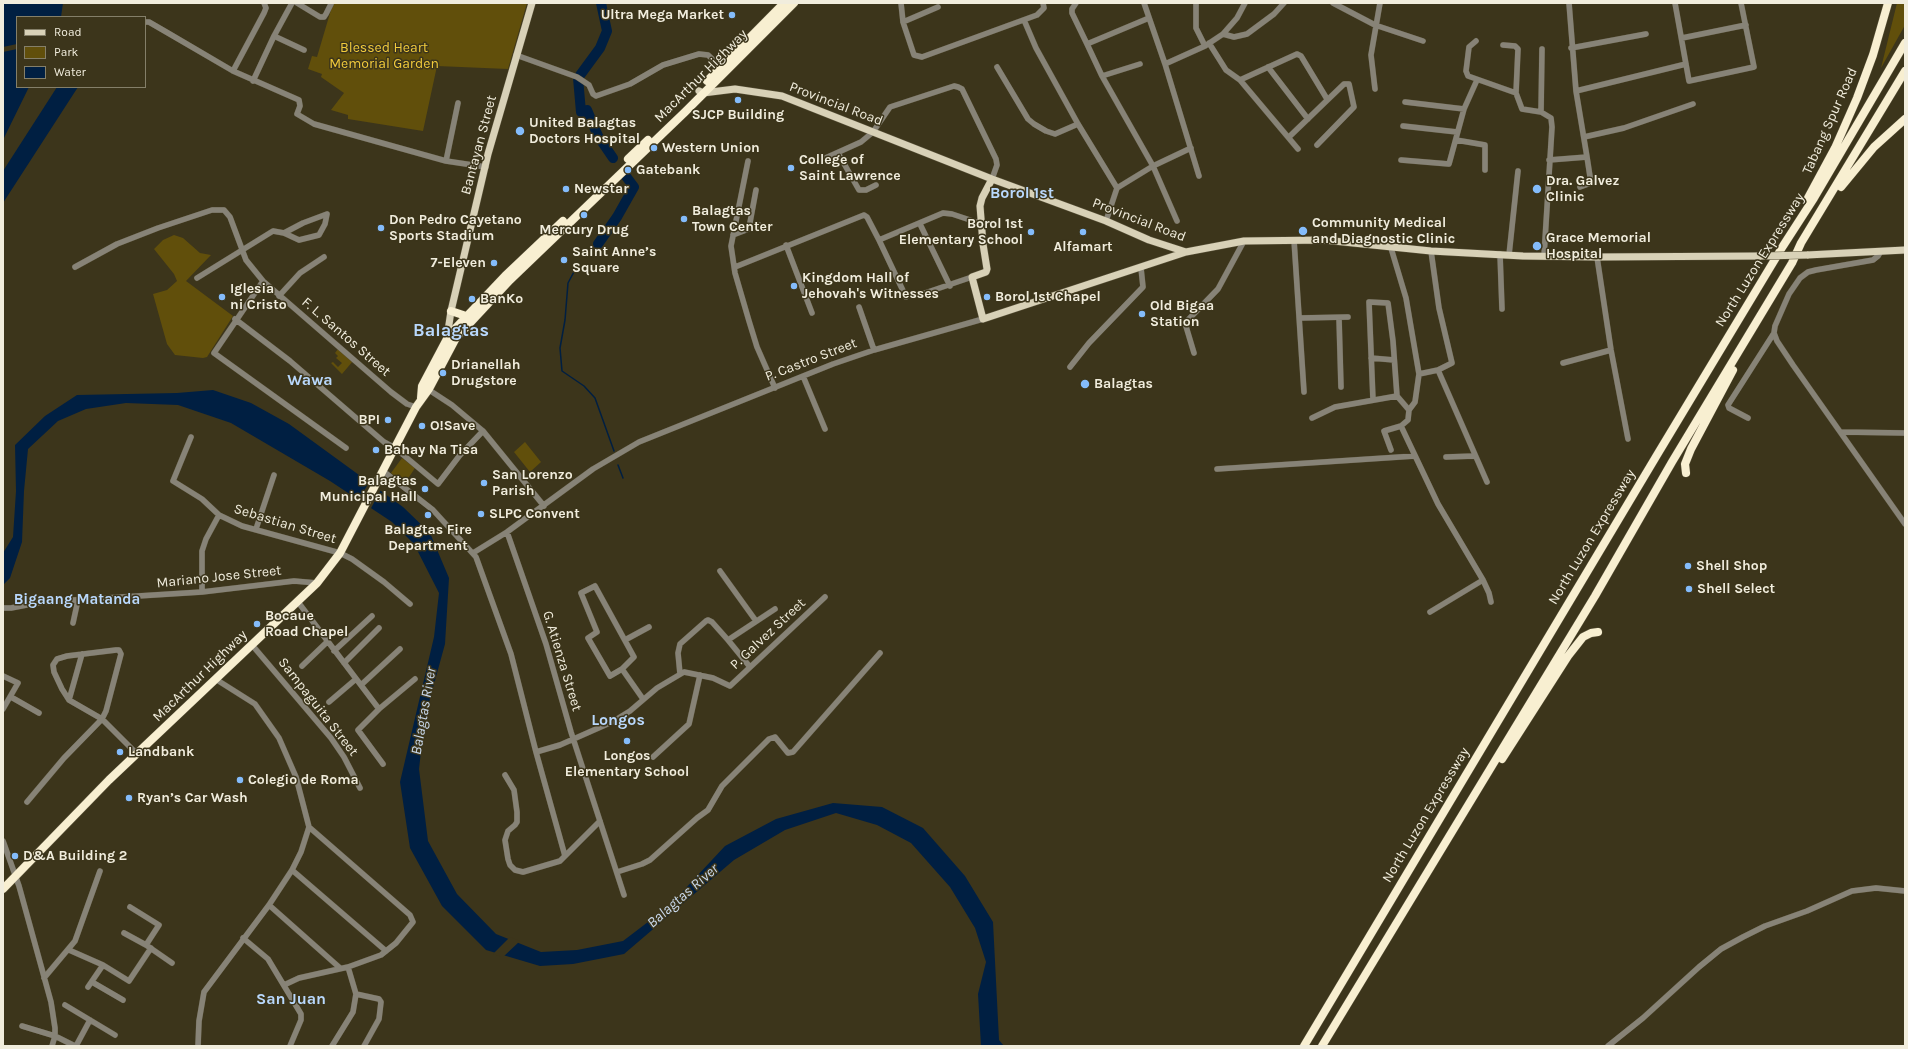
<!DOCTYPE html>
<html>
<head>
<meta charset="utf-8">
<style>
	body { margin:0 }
	#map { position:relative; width:1908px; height:1049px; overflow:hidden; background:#3c351b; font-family:Karla,sans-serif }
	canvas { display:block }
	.frame { position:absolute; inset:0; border:4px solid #f1eddd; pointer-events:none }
	.legend { position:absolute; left:16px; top:16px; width:130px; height:72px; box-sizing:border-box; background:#3c351b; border:1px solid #847f69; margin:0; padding:5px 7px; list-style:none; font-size:12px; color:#f1eddd }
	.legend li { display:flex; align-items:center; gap:8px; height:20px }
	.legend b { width:20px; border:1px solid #847f69 }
</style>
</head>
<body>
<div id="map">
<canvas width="1908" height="1049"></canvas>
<div class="frame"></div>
<ul class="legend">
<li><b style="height:5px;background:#d8d1b7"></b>Road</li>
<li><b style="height:11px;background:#614f0b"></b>Park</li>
<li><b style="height:11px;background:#001f42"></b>Water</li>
</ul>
</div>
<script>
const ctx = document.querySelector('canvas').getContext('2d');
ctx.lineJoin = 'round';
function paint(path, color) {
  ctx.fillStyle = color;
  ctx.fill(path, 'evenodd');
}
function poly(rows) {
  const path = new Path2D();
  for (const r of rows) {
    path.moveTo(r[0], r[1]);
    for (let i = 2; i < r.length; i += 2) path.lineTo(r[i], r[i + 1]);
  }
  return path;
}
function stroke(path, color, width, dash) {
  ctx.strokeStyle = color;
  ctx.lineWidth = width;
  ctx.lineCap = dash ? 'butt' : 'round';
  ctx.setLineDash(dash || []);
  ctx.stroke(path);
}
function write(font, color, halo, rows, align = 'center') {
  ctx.font = font + ' Karla,sans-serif';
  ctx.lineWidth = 3;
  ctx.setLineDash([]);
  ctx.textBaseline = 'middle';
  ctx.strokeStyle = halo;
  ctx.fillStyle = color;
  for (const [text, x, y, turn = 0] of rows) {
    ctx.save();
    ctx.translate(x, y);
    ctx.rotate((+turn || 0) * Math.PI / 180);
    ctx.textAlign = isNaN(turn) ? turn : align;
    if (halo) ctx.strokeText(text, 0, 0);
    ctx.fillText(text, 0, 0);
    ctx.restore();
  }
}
paint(poly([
	[333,3,527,3,508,69,437,66,423,131,348,119,348,115,331,110,344,93,321,77,322,74,308,69,312,56,317,57],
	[1897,3,1905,3,1905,25,1881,68],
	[174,235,183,238,200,253,211,255,186,281,233,316,207,357,203,358,175,355,167,344,153,294,167,290,177,281,174,274,154,249,163,240],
	[338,349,353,361,342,374,331,363,333,362,338,367,342,363,336,358,338,356,335,353],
	[525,442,541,462,530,472,514,452],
	[402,458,415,468,405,483,391,473]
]), '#614f0b');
paint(poly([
	[3,3,63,3,61,17,17,17,17,44,3,47],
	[17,49,17,87,29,87,3,140,3,52],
	[57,87,78,87,3,203,3,171],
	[213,390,251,403,289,424,403,507,430,533,449,578,445,644,425,717,419,769,428,841,457,894,496,934,541,952,577,950,623,941,669,906,725,846,776,819,833,803,882,807,923,828,965,876,993,922,999,1040,1004,1046,981,1046,978,994,986,962,975,928,950,887,911,843,877,825,836,813,785,830,734,860,624,954,573,964,540,966,486,950,442,906,410,848,400,782,434,637,439,593,414,544,392,522,330,481,231,423,178,405,126,403,86,409,58,421,28,449,24,491,22,542,10,578,3,585,3,553,13,537,16,491,15,445,45,416,77,395,177,393]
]), '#001f42');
paint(poly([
	[370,480,382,488,370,510,358,502],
	[510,937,520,941,503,957,493,954]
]), '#3c351b');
stroke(poly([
	[576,268,568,283,565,320,560,348,562,371,584,386,595,398,614,451],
	[618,465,623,478]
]), '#001f42', 1.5);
stroke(poly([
	[601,3,607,31,600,48,578,78,581,112,587,110,598,136,613,158],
	[598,244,617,217,634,187,625,175]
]), '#001f42', 10);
const minor = poly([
	[297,3,320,17,324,17,326,14,331,4],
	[901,3,903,22,914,55,922,57,1037,15,1044,8,1043,3],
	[1076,3,1072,9,1072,13,1087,44,1102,76,1153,166,1177,221],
	[1144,3,1165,64,1199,176],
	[1196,3,1196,28,1205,46],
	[1333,3,1375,25,1423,41],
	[1675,3,1689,81,1754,67,1741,3],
	[1024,20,1036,48,1078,124,1117,188],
	[145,22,149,22,168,33,233,71,299,100,300,106,297,114,314,124,446,161,486,167],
	[903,22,938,7],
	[1223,34,1234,37,1247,34,1274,14,1284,3],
	[274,36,304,50],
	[1682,38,1746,25],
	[1476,41,1469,47,1466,71,1468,76,1516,93,1522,109,1541,112,1551,118,1552,127,1544,256],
	[1209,43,1226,70,1240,80,1297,54,1301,56,1327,99],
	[1087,44,1149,18],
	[1503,45,1515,46,1518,49,1516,93],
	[1571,48,1646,34],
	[516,55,577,77,589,85,593,94,596,96,630,84,663,65,699,54,708,55,723,69],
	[1165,64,1205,46,1223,34,1237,18,1245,3],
	[997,67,1028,119,1034,124,1046,131,1055,134,1078,124],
	[1268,67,1308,119],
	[233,71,264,13,266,8,264,3],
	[1102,76,1140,64],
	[1240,80,1298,149],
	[253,81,274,36,292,3],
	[1375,89,1371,55,1380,3],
	[1576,91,1686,64],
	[1405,102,1464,109],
	[1541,112,1542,49],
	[1403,126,1457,132],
	[1289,137,1344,84,1349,84,1354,107,1317,145],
	[1584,137,1624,128,1693,104],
	[1456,140,1485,145,1485,170],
	[838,153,859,190,866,190,876,185],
	[821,160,861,142,873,132,890,107,954,86,958,87,962,89,996,159,997,165,992,179],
	[1401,160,1449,164,1464,109,1477,80],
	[1549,160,1587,157,1576,91,1569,3],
	[446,161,458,103],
	[748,161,731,246,735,273,749,321,757,347,775,388],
	[1580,187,1591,183,1587,157],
	[1106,221,1117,188,1153,166,1191,148],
	[920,224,950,286],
	[749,228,756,190],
	[733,235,759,225],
	[879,240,943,213,952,214,982,224],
	[1294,240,1304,392],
	[786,245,812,313],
	[1881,251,1878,256,1873,260,1816,270,1808,272,1800,278,1789,294,1775,326,1774,333,1777,341,1793,365,1905,524],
	[1500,254,1502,309],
	[1509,255,1518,171],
	[1597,257,1611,350,1628,439],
	[75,267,117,244,158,228,212,210,224,210,230,217,246,260,263,281,391,392,407,404,416,407],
	[735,267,864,215,867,217,879,240,906,297],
	[197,278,273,231,284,233,299,240,319,235,325,224,327,214,303,223,284,233],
	[263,281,214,353,346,448],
	[922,294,972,277],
	[279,296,300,273,324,257],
	[859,307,874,350],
	[1300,318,1348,317],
	[1339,318,1341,387],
	[235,319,290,361,384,442,395,448,438,484,460,455,483,431],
	[1194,353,1185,323,1218,289,1244,241],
	[1371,358,1394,360],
	[1563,363,1611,350],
	[1070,367,1089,343,1143,287,1141,268],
	[1438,370,1487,482],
	[1419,374,1438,370,1452,363,1439,308,1431,251],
	[803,376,825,429],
	[426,388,452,405,483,431,544,506],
	[1373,400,1369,302,1388,303,1393,341,1397,396,1409,410],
	[1312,418,1335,407,1397,396],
	[1748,418,1729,408,1728,405,1774,333],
	[1401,426,1438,504,1483,580,1489,593,1491,602],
	[1841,432,1905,433],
	[191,437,173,481,202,499,219,515,242,526,340,553,352,559,384,582,410,604],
	[1391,450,1384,431,1401,426,1408,420,1409,410,1415,402,1419,374,1406,298,1391,248],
	[1446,457,1475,456],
	[1217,469,1415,456],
	[383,471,433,510,476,557,511,654,536,752,565,856],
	[256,529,274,475],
	[507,532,546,644,571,732,624,895],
	[473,553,507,532,593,469,639,442,833,364,874,350,983,319],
	[720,571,756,621],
	[595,586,634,657,622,669,610,676,588,638,597,632,581,593,595,586],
	[202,592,202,551,206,539,219,515],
	[298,602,379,709],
	[3,608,11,608,42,602,202,592,294,581,317,583],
	[1430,612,1483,580],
	[73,623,78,600],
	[625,640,649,627],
	[252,645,331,738,344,757,360,788],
	[334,651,372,616],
	[344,663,379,628],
	[302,666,327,642],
	[750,667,728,640,775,609],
	[622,669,643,699],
	[680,674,678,653,680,644,706,621,708,620,712,622,728,640],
	[3,676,18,683,3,709],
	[361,685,400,649],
	[11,697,39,713],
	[69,700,82,654],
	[329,702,356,679],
	[536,752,560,745,612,722,630,711,657,688,684,672,713,678,730,686,825,597],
	[653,757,689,724,700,675],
	[383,764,358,730,379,709,415,679],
	[505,775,514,790,517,812,517,822,515,825,508,831,505,840,508,859,510,865,515,870,523,872,560,861,600,821],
	[27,802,64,758,102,719,106,711,121,654,119,650,116,650,67,656,57,659,53,665,54,672,62,689,69,700,102,719,137,754],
	[3,841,19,886,51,1002,55,1028,55,1036,52,1046],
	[292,870,386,951],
	[617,872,642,864,650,860,697,818,708,810,722,786,769,739,775,737,788,753,793,752,880,653],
	[269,905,340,968],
	[130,907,159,925,146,945],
	[124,933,146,945,172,963],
	[243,938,268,959,301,1014,301,1020,290,1046],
	[69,950,103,965,129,981,151,948],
	[44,978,75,941,100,871],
	[92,982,123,1000],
	[284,985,299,978,348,967,381,955,396,943,413,922,410,915,309,827],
	[88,987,103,965],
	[356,994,379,999,381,1002,379,1019,364,1046],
	[65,1005,115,1035],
	[22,1026,55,1036,75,1046],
	[76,1046,90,1020],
	[198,1046,199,1021,204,992,269,905,292,870,301,852,309,827,296,777,279,738,255,704,217,680],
	[332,1046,353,1012,356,994,348,967],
	[1608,1046,1643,1018,1699,967,1721,949,1743,937,1765,926,1807,911,1852,891,1876,888,1905,891]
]);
const major = poly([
	[699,91,703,93,735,89,782,96,992,179,1106,221,1149,240,1186,252,1244,241,1324,240,1431,251,1523,256,1597,257,1761,256],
	[992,179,982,198,980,206,983,244,987,269,986,272,972,277,983,319,1186,252],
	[1807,255,1905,250],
	[453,337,449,335,448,331,451,311,488,154,532,3]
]);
const highway = poly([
	[707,81,784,3],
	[628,159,648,140],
	[1841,187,1874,147,1905,119],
	[1808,198,1835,148,1857,98,1873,55,1888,3],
	[451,311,466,316],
	[421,398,422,386,449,335,505,276,563,221],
	[1686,473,1685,464,1691,449,1733,370],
	[1502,759,1568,656,1583,637,1591,633,1598,632],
	[3,889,109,780,317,583,340,553,416,407,429,389,456,338,510,280,685,112,794,3],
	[1304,1046,1657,455,1783,246,1814,198,1905,43],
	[1322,1046,1595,596,1672,462,1792,263,1801,243,1905,71]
]);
stroke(minor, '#59523a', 6);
stroke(major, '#59523a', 8);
stroke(highway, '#59523a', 9);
stroke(minor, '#878377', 5.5);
stroke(major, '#d8d1b7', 7);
stroke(highway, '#f8efd1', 8);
const majorBridge = poly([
	[1761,256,1807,255]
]);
stroke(majorBridge, '#59523a', 8, []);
stroke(majorBridge, '#d8d1b7', 7);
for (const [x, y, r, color] of [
	[732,15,4,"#84bcfb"],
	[738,100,4,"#84bcfb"],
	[520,131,5,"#84bcfb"],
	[654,148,4,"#84bcfb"],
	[791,168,4,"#84bcfb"],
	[628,170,4,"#84bcfb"],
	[566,189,4,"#84bcfb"],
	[1537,189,5,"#84bcfb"],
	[584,215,4,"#84bcfb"],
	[684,219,4,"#84bcfb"],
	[381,228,4,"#84bcfb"],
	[1303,231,5,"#84bcfb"],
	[1031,232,4,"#84bcfb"],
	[1083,232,4,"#84bcfb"],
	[1537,246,5,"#84bcfb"],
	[564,260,4,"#84bcfb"],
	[494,263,4,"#84bcfb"],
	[794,286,4,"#84bcfb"],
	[222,297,4,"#84bcfb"],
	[987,297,4,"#84bcfb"],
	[472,299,4,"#84bcfb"],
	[1142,314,4,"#84bcfb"],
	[443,373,4,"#84bcfb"],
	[1085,384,5,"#84bcfb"],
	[388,420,4,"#84bcfb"],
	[422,426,4,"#84bcfb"],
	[376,450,4,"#84bcfb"],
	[484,483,4,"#84bcfb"],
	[425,489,4,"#84bcfb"],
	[481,514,4,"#84bcfb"],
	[428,515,4,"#84bcfb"],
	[1688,566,4,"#84bcfb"],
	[1689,589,4,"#84bcfb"],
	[257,624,4,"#84bcfb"],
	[627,741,4,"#84bcfb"],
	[120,752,4,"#84bcfb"],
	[240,780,4,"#84bcfb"],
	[129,798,4,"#84bcfb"],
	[15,856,4,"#84bcfb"]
]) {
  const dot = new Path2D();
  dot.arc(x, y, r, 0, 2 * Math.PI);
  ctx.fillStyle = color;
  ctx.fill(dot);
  stroke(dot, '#3c351b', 1.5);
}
write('bold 14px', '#f1eddd', '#3c351b', [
	["Ultra Mega Market",724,15,"right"],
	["SJCP Building",738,115,"center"],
	["United Balagtas",529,123],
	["Doctors Hospital",529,139],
	["Western Union",662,148],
	["College of",799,160],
	["Saint Lawrence",799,176],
	["Gatebank",636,170],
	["Dra. Galvez",1546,181],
	["Clinic",1546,197],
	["Newstar",574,189],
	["Balagtas",692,211],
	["Town Center",692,227],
	["Don Pedro Cayetano",389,220],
	["Sports Stadium",389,236],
	["Community Medical",1312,223],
	["and Diagnostic Clinic",1312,239],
	["Borol 1st",1023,224,"right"],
	["Elementary School",1023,240,"right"],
	["Mercury Drug",584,230,"center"],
	["Grace Memorial",1546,238],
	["Hospital",1546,254],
	["Alfamart",1083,247,"center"],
	["Saint Anne’s",572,252],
	["Square",572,268],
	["7-Eleven",486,263,"right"],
	["Kingdom Hall of",802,278],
	["Jehovah's Witnesses",802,294],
	["Iglesia",230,289],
	["ni Cristo",230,305],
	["Borol 1st Chapel",995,297],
	["BanKo",480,299],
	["Old Bigaa",1150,306],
	["Station",1150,322],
	["Drianellah",451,365],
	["Drugstore",451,381],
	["Balagtas",1094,384],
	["BPI",380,420,"right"],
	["O!Save",430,426],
	["Bahay Na Tisa",384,450],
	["San Lorenzo",492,475],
	["Parish",492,491],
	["Balagtas",417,481,"right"],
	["Municipal Hall",417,497,"right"],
	["SLPC Convent",489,514],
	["Balagtas Fire",428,530,"center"],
	["Department",428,546,"center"],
	["Shell Shop",1696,566],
	["Shell Select",1697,589],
	["Bocaue",265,616],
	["Road Chapel",265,632],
	["Landbank",128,752],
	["Longos",627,756,"center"],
	["Elementary School",627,772,"center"],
	["Colegio de Roma",248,780],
	["Ryan’s Car Wash",137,798],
	["D&A Building 2",23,856]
], 'left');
write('14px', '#f2cb3b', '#3c351b', [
	["Blessed Heart",384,48],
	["Memorial Garden",384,64]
]);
write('14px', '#f1eddd', '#3c351b', [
	["MacArthur Highway",701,76,-45],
	["Provincial Road",836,104,21],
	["Tabang Spur Road",1830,121,-66],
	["Bantayan Street",479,145,-75],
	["Provincial Road",1139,220,21],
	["North Luzon Expressway",1760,260,-58],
	["F. L. Santos Street",346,337,41],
	["P. Castro Street",811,360,-21],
	["Sebastian Street",285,524,17],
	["North Luzon Expressway",1592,537,-59],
	["Mariano Jose Street",219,577,-6],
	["P. Galvez Street",768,634,-43],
	["G. Atienza Street",562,661,73],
	["MacArthur Highway",200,676,-44],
	["Sampaguita Street",318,707,52],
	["North Luzon Expressway",1426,815,-59]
]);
write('bold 15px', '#b9d8fc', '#3c351b', [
	["Bigaang Matanda",77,600]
]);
write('italic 15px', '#c9d9ec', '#3c351b', [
	["Balagtas River",424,711,-80],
	["Balagtas River",683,896,-41]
]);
write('bold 16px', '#b9d8fc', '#3c351b', [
	["Borol 1st",1022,193],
	["Wawa",310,380],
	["Longos",618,720],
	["San Juan",291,999]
]);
write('bold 18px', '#b9d8fc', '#3c351b', [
	["Balagtas",451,331]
]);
</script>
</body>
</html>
